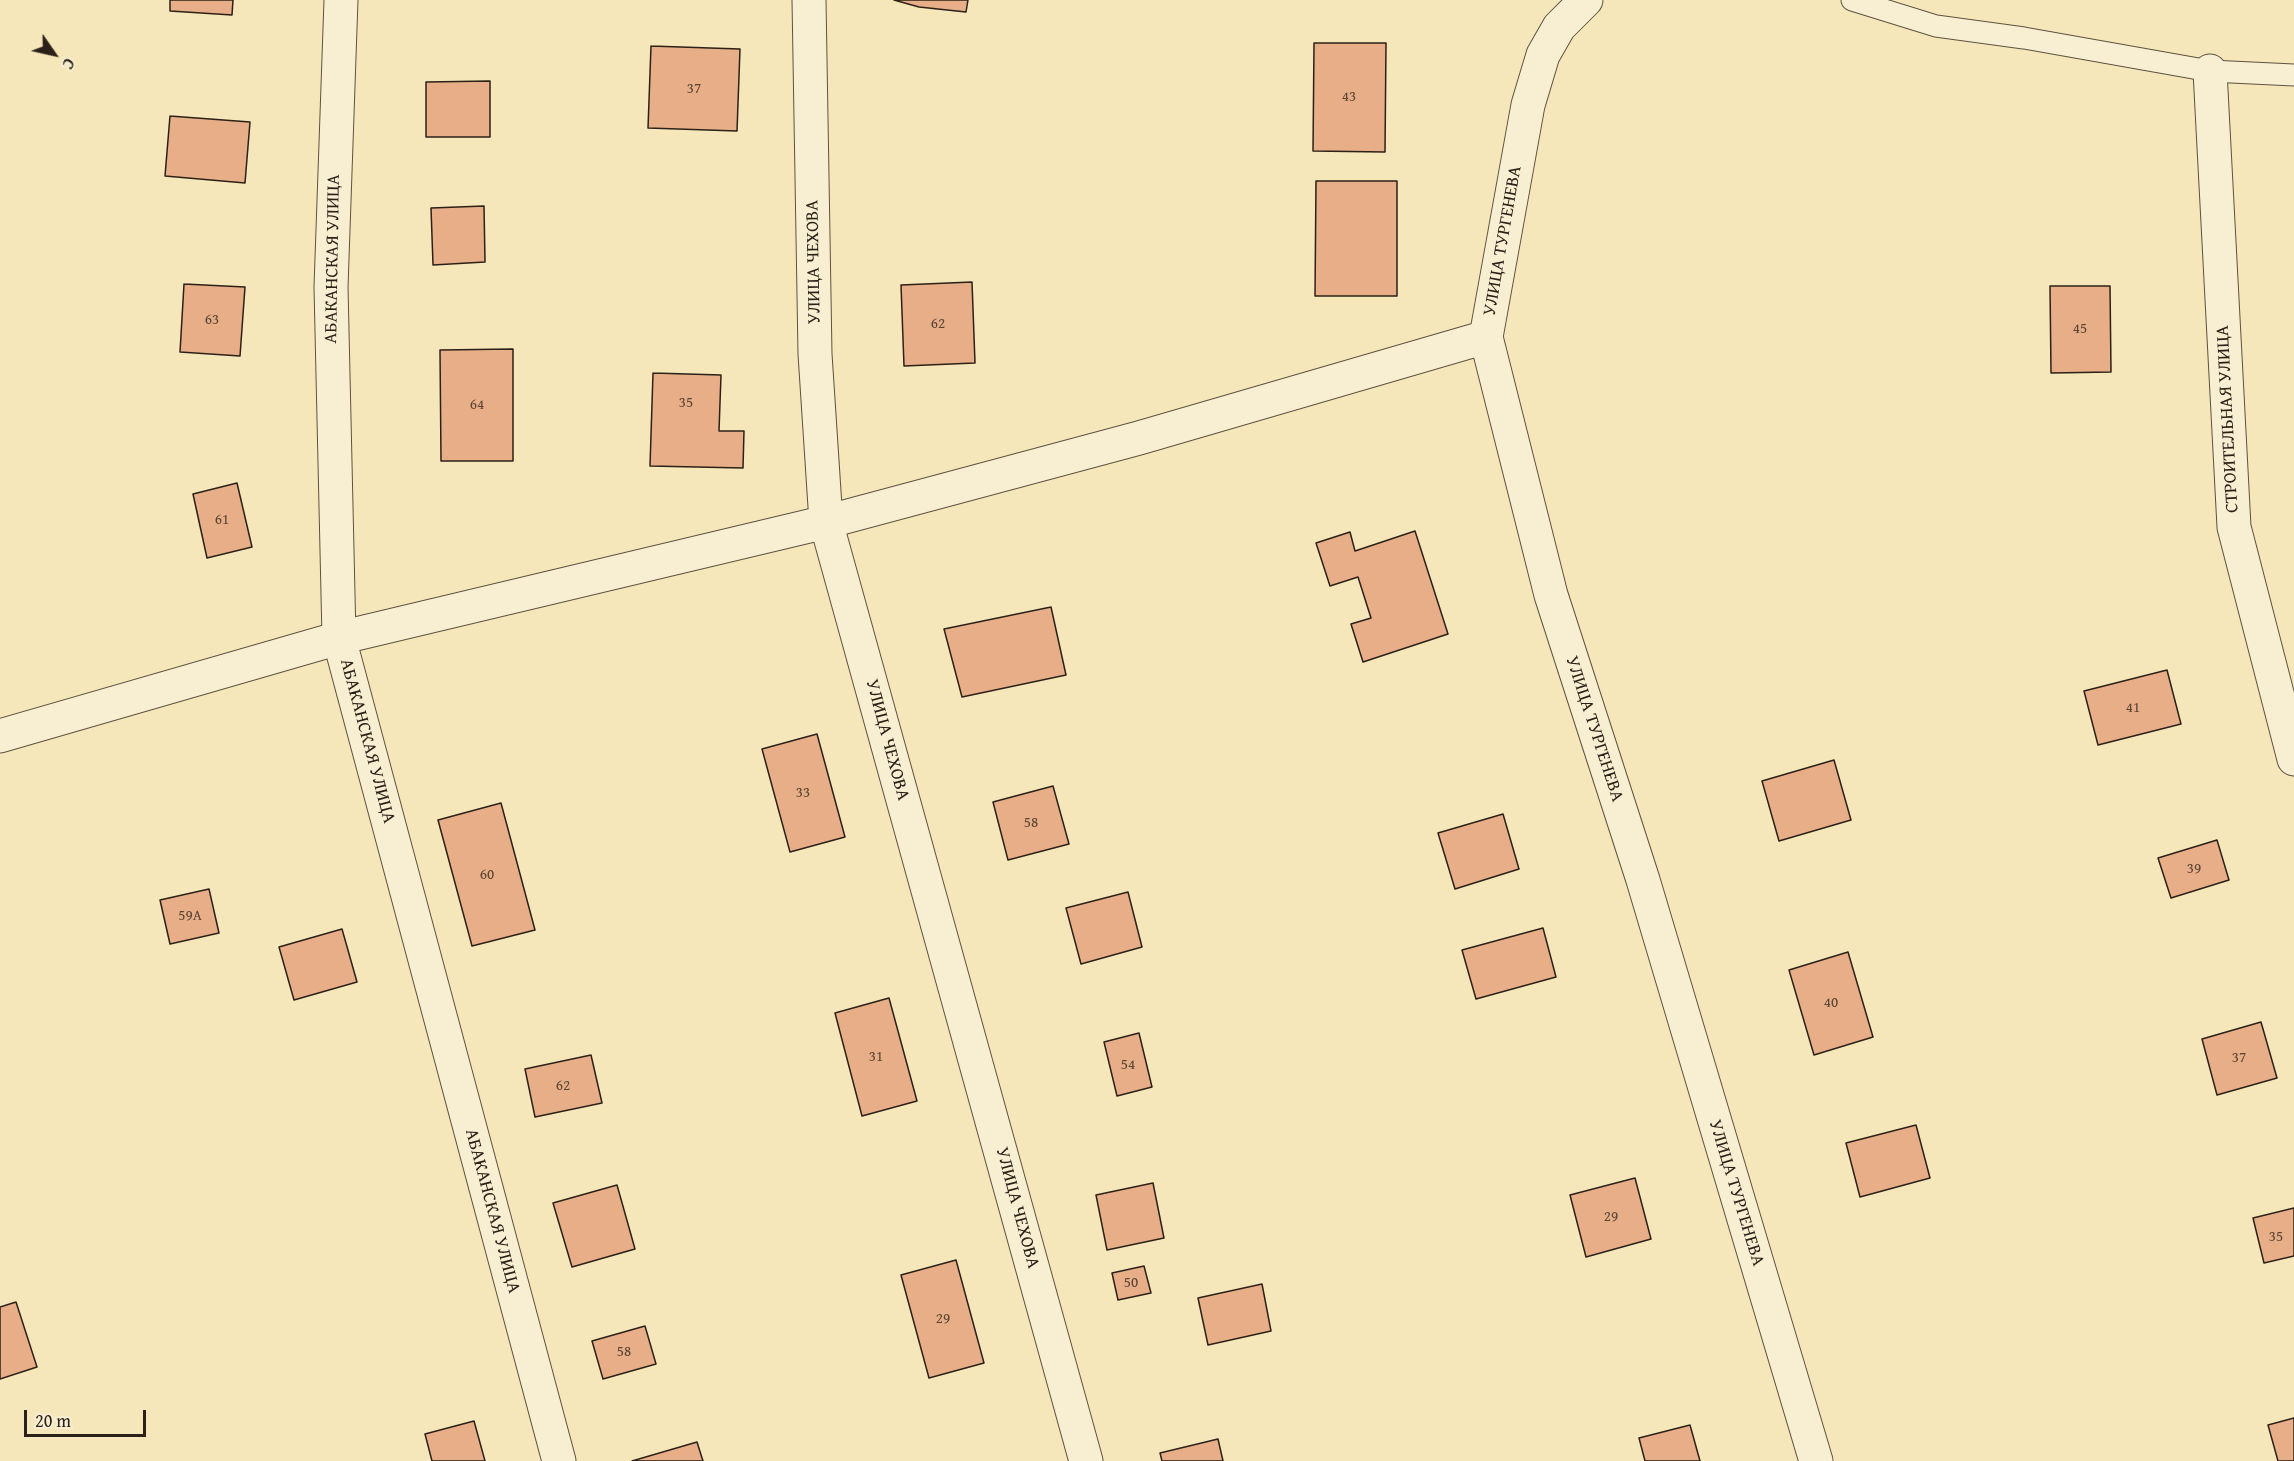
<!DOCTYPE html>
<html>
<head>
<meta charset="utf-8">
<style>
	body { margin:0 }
	#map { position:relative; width:2294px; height:1461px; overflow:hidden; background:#f5e7b9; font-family:"Gentium Book Plus",serif }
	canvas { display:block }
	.north { position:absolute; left:24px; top:24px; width:60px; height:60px; -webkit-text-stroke:4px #f8efd2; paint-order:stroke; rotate:124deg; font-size:16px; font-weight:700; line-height:24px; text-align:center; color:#2b2118 }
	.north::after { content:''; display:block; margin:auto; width:21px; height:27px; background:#2b2118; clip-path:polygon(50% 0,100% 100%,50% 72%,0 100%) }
	.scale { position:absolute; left:24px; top:1410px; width:122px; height:27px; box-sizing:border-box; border:3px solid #2b2118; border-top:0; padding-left:8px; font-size:18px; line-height:21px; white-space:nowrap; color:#2b2118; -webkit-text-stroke:4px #f8efd2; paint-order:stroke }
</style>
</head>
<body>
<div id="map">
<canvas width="2294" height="1461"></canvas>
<div class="north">С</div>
<div class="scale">20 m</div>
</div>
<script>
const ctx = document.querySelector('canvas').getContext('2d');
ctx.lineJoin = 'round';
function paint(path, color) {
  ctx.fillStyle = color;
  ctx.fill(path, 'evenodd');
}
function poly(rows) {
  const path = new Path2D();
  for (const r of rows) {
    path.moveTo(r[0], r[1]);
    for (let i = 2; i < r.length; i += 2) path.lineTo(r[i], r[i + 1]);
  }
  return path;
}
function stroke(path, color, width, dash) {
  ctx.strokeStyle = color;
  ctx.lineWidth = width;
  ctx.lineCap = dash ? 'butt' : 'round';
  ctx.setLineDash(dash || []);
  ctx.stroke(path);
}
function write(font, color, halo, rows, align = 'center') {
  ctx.font = font + ' "Gentium Book Plus",serif';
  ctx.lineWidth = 4.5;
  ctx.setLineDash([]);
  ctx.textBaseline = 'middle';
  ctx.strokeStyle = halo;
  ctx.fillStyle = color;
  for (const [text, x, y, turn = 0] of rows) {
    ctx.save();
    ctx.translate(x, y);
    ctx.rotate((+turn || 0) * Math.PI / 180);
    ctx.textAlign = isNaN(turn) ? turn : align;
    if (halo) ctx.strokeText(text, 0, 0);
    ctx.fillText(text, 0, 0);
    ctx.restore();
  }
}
const building = poly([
	[170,0,233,0,232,15,170,11,170,0],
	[894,0,968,0,966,12,919,7,894,0],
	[1314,43,1386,43,1385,152,1313,151,1314,43],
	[651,46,740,49,737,131,648,128,651,46],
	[490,81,490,137,426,137,426,82,490,81],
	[170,116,250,122,245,183,165,176,170,116],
	[1316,181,1397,181,1397,296,1315,296,1316,181],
	[484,206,485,262,433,265,431,208,484,206],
	[972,282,975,363,904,366,901,285,972,282],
	[184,284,245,287,240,356,180,352,184,284],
	[2050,286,2110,286,2111,372,2051,373,2050,286],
	[513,349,513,461,441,461,440,350,513,349],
	[653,373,721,375,719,431,744,431,743,468,650,466,653,373],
	[237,483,252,547,207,558,193,494,237,483],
	[1415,531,1448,634,1363,662,1351,624,1371,618,1358,577,1330,586,1316,543,1350,532,1355,551,1415,531],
	[1051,607,1066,675,962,697,944,629,1051,607],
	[2167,670,2181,724,2098,745,2084,691,2167,670],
	[817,734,845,837,790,852,762,749,817,734],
	[1834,760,1851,820,1779,841,1762,781,1834,760],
	[1053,786,1069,844,1008,860,993,802,1053,786],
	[501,803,535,930,472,946,438,820,501,803],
	[1503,814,1519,869,1455,889,1438,833,1503,814],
	[2217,840,2229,880,2171,898,2158,858,2217,840],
	[209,889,219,933,170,944,160,900,209,889],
	[1128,892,1142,947,1081,964,1066,908,1128,892],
	[1543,928,1556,977,1476,999,1462,950,1543,928],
	[342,929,357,982,294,1000,279,947,342,929],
	[1848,952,1873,1037,1814,1055,1789,970,1848,952],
	[889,998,917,1101,862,1116,835,1013,889,998],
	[2261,1022,2277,1078,2217,1095,2202,1039,2261,1022],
	[1139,1033,1152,1087,1117,1096,1104,1042,1139,1033],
	[591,1055,602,1103,535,1117,525,1069,591,1055],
	[1916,1125,1930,1178,1860,1197,1846,1143,1916,1125],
	[1635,1178,1651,1239,1586,1257,1570,1195,1635,1178],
	[1153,1183,1164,1238,1107,1250,1096,1195,1153,1183],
	[617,1185,635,1249,572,1267,553,1203,617,1185],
	[2294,1208,2294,1256,2264,1263,2253,1218,2294,1208],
	[956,1260,984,1363,929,1378,901,1275,956,1260],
	[1144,1266,1151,1293,1118,1300,1112,1273,1144,1266],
	[1262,1284,1271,1331,1208,1345,1198,1298,1262,1284],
	[16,1302,37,1367,0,1379,0,1307,16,1302],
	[645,1326,656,1364,603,1379,592,1341,645,1326],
	[2294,1418,2294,1461,2278,1461,2268,1425,2294,1418],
	[474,1421,485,1461,432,1461,425,1434,474,1421],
	[1690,1425,1700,1461,1645,1461,1639,1438,1690,1425],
	[1218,1439,1223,1461,1162,1461,1160,1453,1218,1439],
	[697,1442,703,1461,632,1461,697,1442]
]);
paint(building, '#e7ae87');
stroke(building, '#2b2118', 1.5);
const lane = poly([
	[1852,0,1936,26,2024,38,2210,71,2294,75]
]);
const street = poly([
	[341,0,331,287,339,638,559,1461],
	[809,0,815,354,826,522,1086,1461],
	[1586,0,1559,27,1543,55,1528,105,1486,337,1551,595,1643,880,1816,1461],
	[2210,71,2234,527,2294,759],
	[0,736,339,638,826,522,1139,438,1486,337]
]);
stroke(lane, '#5e5240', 23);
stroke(street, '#5e5240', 35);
stroke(lane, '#f8efd2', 21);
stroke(street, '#f8efd2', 33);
write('15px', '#5a4434', null, [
	["37",694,89],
	["43",1349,97],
	["63",212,320],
	["62",938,324],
	["45",2080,329],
	["35",686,403],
	["64",477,405],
	["61",222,520],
	["41",2133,708],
	["33",803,793],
	["58",1031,823],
	["39",2194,869],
	["60",487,875],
	["59А",190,916],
	["40",1831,1003],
	["31",876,1057],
	["37",2239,1058],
	["54",1128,1065],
	["62",563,1086],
	["29",1611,1217],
	["35",2276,1237],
	["50",1131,1283],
	["29",943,1319],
	["58",624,1352]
]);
write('18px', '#2b2118', '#f8efd2', [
	["УЛИЦА ТУРГЕНЕВА",1503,241,-80],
	["АБАКАНСКАЯ УЛИЦА",333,259,-89],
	["УЛИЦА ЧЕХОВА",814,262,-91],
	["СТРОИТЕЛЬНАЯ УЛИЦА",2228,419,-93],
	["УЛИЦА ТУРГЕНЕВА",1594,729,72],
	["УЛИЦА ЧЕХОВА",887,740,75],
	["АБАКАНСКАЯ УЛИЦА",367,741,75],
	["УЛИЦА ТУРГЕНЕВА",1736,1193,73],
	["УЛИЦА ЧЕХОВА",1017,1208,75],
	["АБАКАНСКАЯ УЛИЦА",492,1211,75]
]);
</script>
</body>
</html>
